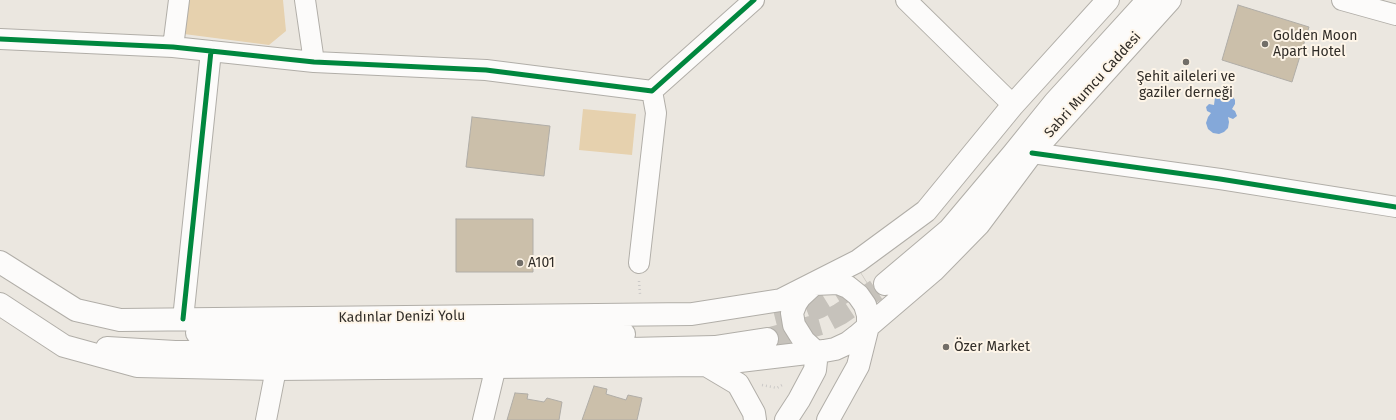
<!DOCTYPE html>
<html>
<head>
<meta charset="utf-8">
<style>
	body { margin:0 }
	canvas { display:block; background:#ebe7e0 }
</style>
</head>
<body>
<canvas width="1396" height="420"></canvas>
<script>
const ctx = document.querySelector('canvas').getContext('2d');
ctx.lineJoin = 'round';
function paint(path, color) {
  ctx.fillStyle = color;
  ctx.fill(path, 'evenodd');
}
function poly(rows) {
  const path = new Path2D();
  for (const r of rows) {
    path.moveTo(r[0], r[1]);
    for (let i = 2; i < r.length; i += 2) path.lineTo(r[i], r[i + 1]);
  }
  return path;
}
function stroke(path, color, width, dash) {
  ctx.strokeStyle = color;
  ctx.lineWidth = width;
  ctx.lineCap = dash ? 'butt' : 'round';
  ctx.setLineDash(dash || []);
  ctx.stroke(path);
}
function write(font, color, halo, rows, align = 'center') {
  ctx.font = font + ' "Fira Sans",sans-serif';
  ctx.lineWidth = 4;
  ctx.setLineDash([]);
  ctx.textBaseline = 'middle';
  ctx.strokeStyle = halo;
  ctx.fillStyle = color;
  for (const [text, x, y, turn = 0] of rows) {
    ctx.save();
    ctx.translate(x, y);
    ctx.rotate((+turn || 0) * Math.PI / 180);
    ctx.textAlign = isNaN(turn) ? turn : align;
    if (halo) ctx.strokeText(text, 0, 0);
    ctx.fillText(text, 0, 0);
    ctx.restore();
  }
}
paint(poly([
	[188,0,283,0,286,31,269,45,184,34],
	[583,109,636,114,632,155,579,150]
]), '#e6d1ae');
paint(poly([
	[1224,91,1228,92,1232,95,1235,100,1235,104,1232,109,1235,111,1237,116,1233,119,1228,117,1229,122,1228,128,1224,132,1219,134,1213,133,1208,129,1206,123,1208,117,1211,113,1207,111,1206,107,1209,104,1214,105,1215,97,1219,93]
]), '#84a8d9');
const building = poly([
	[1238,5,1309,27,1292,82,1222,60,1238,5],
	[472,117,550,126,544,176,466,167,472,117],
	[456,219,533,219,533,272,456,272,456,219],
	[594,386,607,389,606,394,626,400,628,395,642,398,637,420,582,420,594,386],
	[515,393,528,394,527,399,544,402,547,398,562,402,559,420,507,420,515,393]
]);
paint(building, '#cbbfaa');
stroke(building, '#b0ada7', 1);
stroke(poly([
	[776,322,792,318,820,307,865,279],
	[767,339,786,334,821,324,840,314,885,284]
]), '#c6c2bb', 22, [22, 11]);
const minor = poly([
	[305,0,314,62],
	[906,0,1013,105],
	[1342,0,1396,15],
	[0,39,173,47,314,62,486,70,652,91,754,0],
	[173,47,179,0],
	[1032,153,1220,179,1396,207],
	[639,263,656,113,652,91],
	[183,319,211,51],
	[266,420,276,369],
	[483,420,496,366]
]);
const secondary = poly([
	[0,262,76,310,120,320,692,314,781,300,858,261,926,211,1013,105,1108,0],
	[885,284,949,230,1013,154,1055,102,1148,0],
	[0,304,64,346,137,366,276,369,706,365,824,351,835,349,848,343,857,336,933,271,979,224,1032,153,1170,0],
	[197,333,231,334,507,331,624,334],
	[107,348,175,352,452,349,630,349,715,347,767,339],
	[816,352,804,341,794,325,792,313,796,303,800,297,814,284,838,283,848,287,858,295,865,305,868,315,868,326,858,366,828,420],
	[706,365,738,384,754,413,755,420],
	[786,420,799,400,815,370,816,361,816,352]
]);
stroke(minor, '#b1aea8', 22);
stroke(secondary, '#b1aea8', 24);
stroke(poly([
	[639,281,640,294],
	[762,385,777,388,782,385]
]), '#cbc9c7', 2.5, [1, 3]);
stroke(minor, '#fcfbfa', 20);
stroke(secondary, '#fcfbfa', 22);
stroke(poly([
	[0,39,173,47,314,62,486,70,652,91,754,0],
	[1032,153,1220,179,1396,207],
	[183,319,211,51]
]), '#00873e', 5);
for (const [x, y, r, color] of [
	[1265,44,4,"#726e68"],
	[1186,62,4,"#726e68"],
	[520,263,4,"#726e68"],
	[946,347,4,"#726e68"]
]) {
  const dot = new Path2D();
  dot.arc(x, y, r, 0, 2 * Math.PI);
  ctx.fillStyle = color;
  ctx.fill(dot);
  stroke(dot, '#fef5e8', 1.5);
}
write('14px', '#312d28', '#fef5e8', [
	["Golden Moon",1273,36],
	["Apart Hotel",1273,52],
	["Şehit aileleri ve",1186,77,"center"],
	["gaziler derneği",1186,93,"center"],
	["A101",528,263],
	["Özer Market",954,347]
], 'left');
write('14px', '#312d28', '#fef5e8', [
	["Sabri Mumcu Caddesi",1093,85,-48],
	["Kadınlar Denizi Yolu",402,317,-1]
]);
</script>
</body>
</html>
